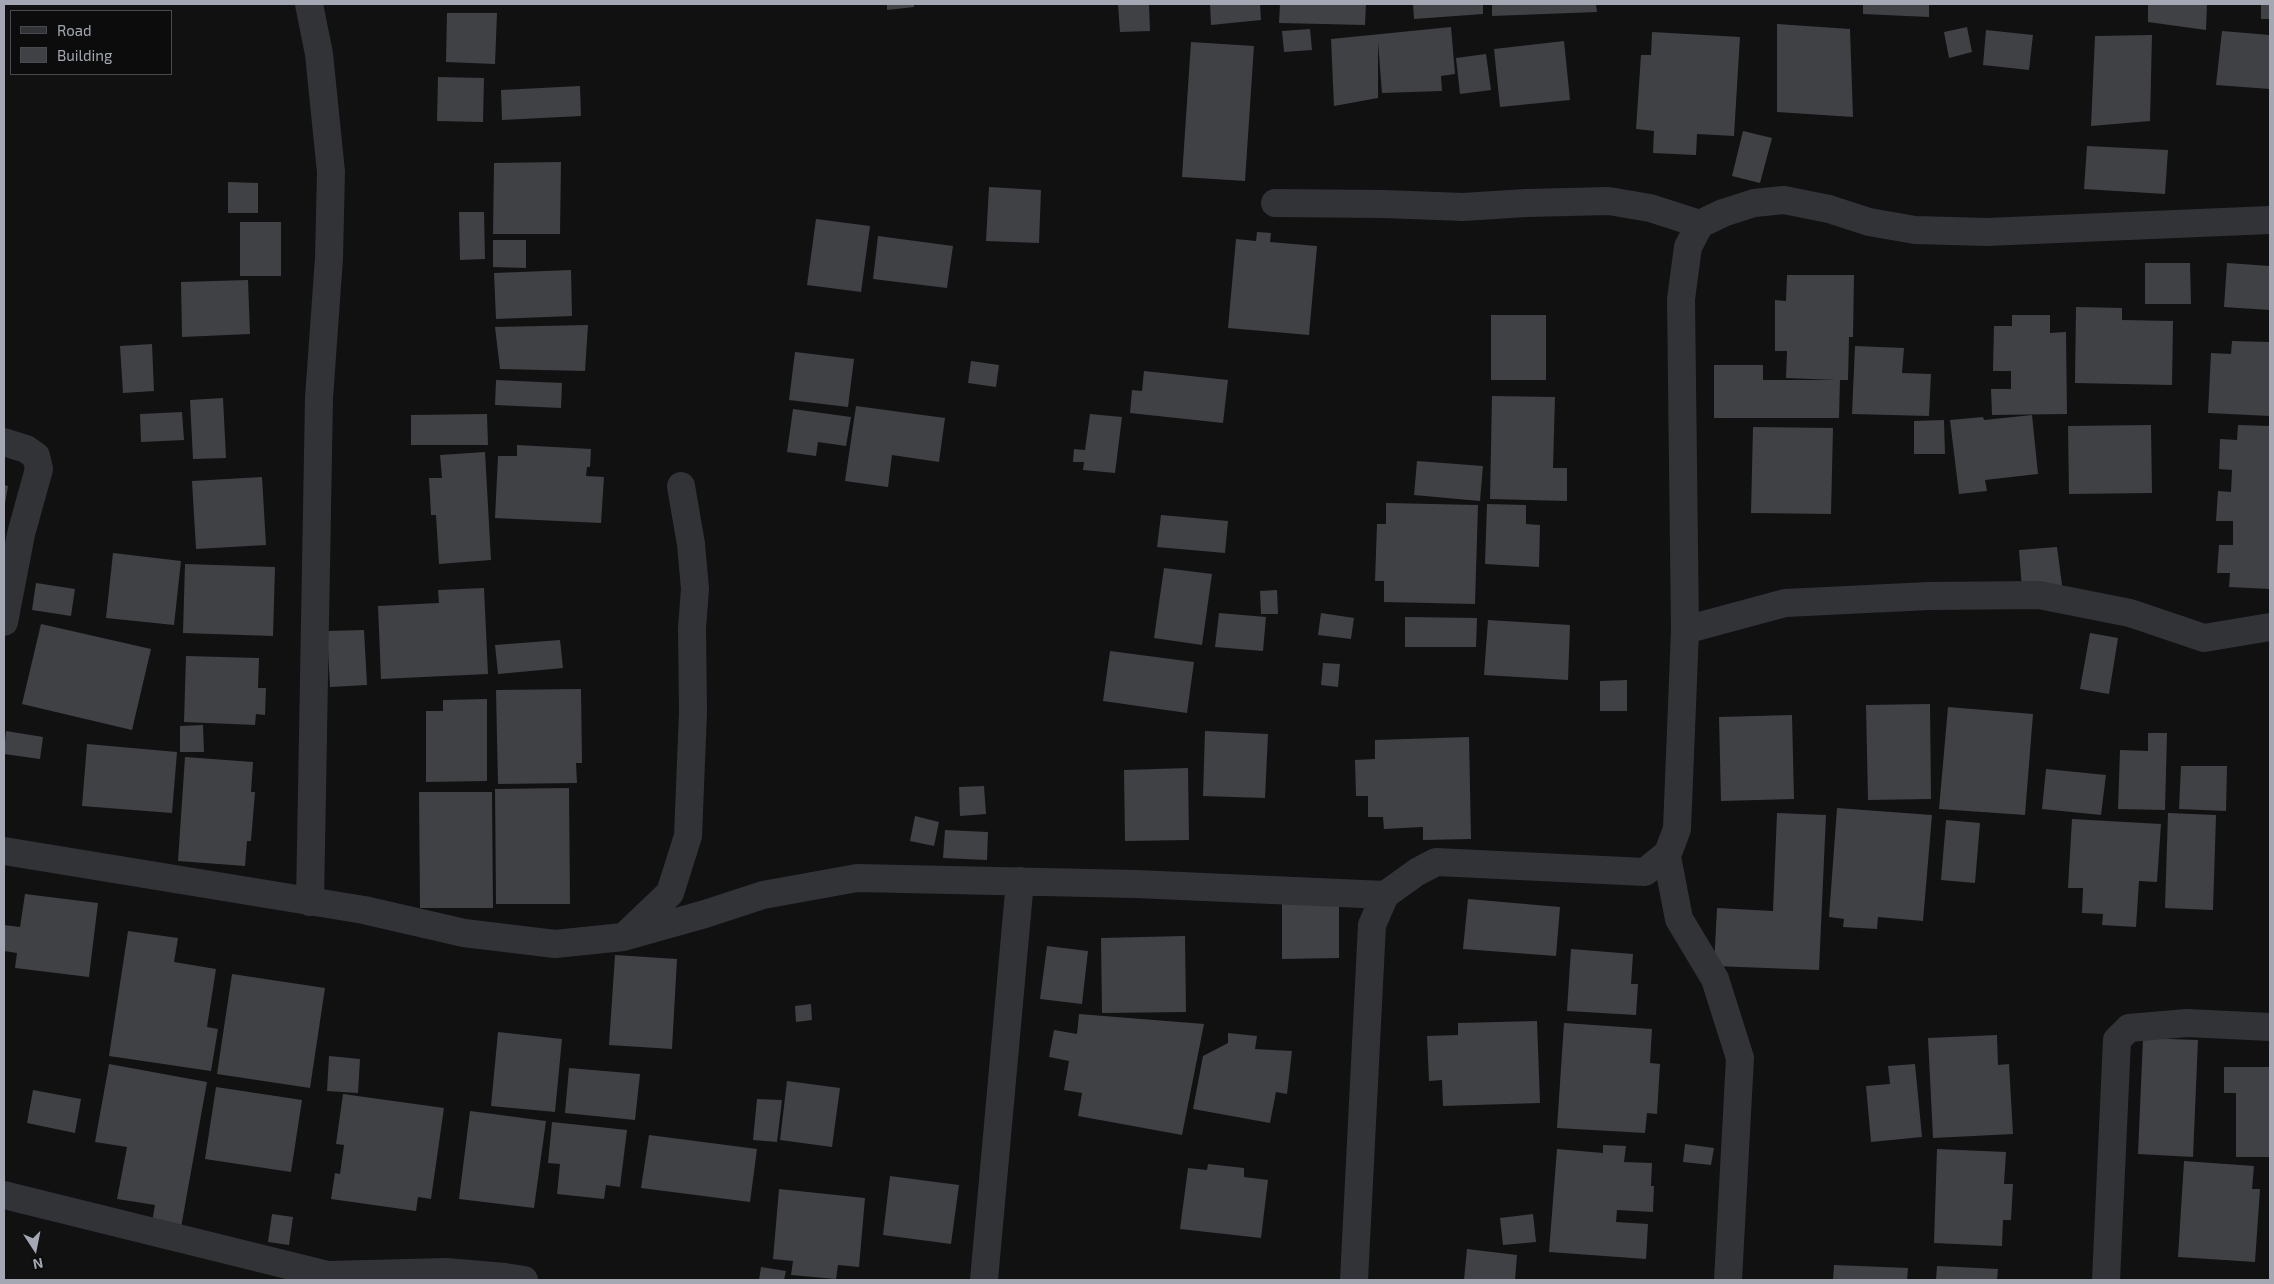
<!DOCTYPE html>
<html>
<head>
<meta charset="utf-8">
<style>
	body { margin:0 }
	#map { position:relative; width:2274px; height:1284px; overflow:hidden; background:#111112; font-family:"Exo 2",sans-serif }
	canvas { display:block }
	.frame { position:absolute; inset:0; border:5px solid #a3a8b2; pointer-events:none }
	.legend { position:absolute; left:10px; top:10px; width:162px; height:65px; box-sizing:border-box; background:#0c0c0d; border:1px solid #484a4f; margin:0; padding:6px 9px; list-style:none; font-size:15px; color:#a3a8b2 }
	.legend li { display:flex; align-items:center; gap:10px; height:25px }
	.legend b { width:25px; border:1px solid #484a4f }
	.north { position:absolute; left:10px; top:1224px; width:50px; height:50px; -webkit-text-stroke:4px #0c0c0d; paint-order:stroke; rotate:169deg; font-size:14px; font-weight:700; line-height:20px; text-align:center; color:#a3a8b2 }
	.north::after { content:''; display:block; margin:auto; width:18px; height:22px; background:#a3a8b2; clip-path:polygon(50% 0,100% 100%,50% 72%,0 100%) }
</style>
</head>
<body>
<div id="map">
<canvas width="2274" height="1284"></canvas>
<div class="frame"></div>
<ul class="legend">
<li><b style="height:6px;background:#323337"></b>Road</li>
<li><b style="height:14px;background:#404145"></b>Building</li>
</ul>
<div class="north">N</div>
</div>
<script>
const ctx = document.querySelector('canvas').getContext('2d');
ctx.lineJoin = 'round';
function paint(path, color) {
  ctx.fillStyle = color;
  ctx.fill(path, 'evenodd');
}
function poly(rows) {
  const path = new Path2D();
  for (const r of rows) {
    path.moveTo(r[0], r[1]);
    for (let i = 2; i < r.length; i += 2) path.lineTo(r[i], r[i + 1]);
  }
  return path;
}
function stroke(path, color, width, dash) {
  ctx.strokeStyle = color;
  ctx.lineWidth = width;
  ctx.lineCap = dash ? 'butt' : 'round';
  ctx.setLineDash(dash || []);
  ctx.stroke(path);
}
paint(poly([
	[887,4,914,4,914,7,887,10],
	[1118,4,1149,4,1150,31,1120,32],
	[1210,4,1260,4,1261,20,1211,25],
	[1280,4,1366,4,1365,25,1279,23],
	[1413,4,1483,4,1483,14,1414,19],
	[1492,4,1596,4,1597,12,1492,16],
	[1863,4,1929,4,1929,17,1863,14],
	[2148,4,2207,4,2206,30,2148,22],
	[2261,4,2270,4,2270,19,2261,19],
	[447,13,497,13,495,64,446,62],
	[1777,24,1850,29,1853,117,1777,112],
	[1451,27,1455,74,1441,76,1442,91,1382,93,1378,42,1378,98,1334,106,1331,39],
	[1967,27,1972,52,1949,58,1944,32],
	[1310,29,1312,50,1284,52,1282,31],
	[1986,30,2033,35,2029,70,1983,65],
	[2222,31,2270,35,2270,89,2216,85],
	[1652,32,1740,37,1734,136,1697,134,1696,155,1653,153,1654,131,1636,129,1641,55,1651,55],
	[2152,35,2150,121,2091,126,2095,36],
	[1564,41,1570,100,1500,107,1494,49],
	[1191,42,1254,46,1245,181,1182,177],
	[1486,54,1491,90,1460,94,1456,58],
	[438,77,484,78,483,122,437,121],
	[580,86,581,116,502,120,501,90],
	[1743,131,1772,138,1760,183,1732,176],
	[2087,146,2168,150,2165,194,2084,189],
	[561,162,560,234,493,234,494,163],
	[228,182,258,183,258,213,228,213],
	[989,187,1041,190,1039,243,986,241],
	[459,212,484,212,485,259,460,260],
	[816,219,870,226,861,292,807,285],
	[240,222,281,222,281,276,240,276],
	[1257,232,1271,233,1270,242,1317,246,1309,335,1228,328,1236,239,1256,241],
	[878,236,953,246,947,288,873,279],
	[493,240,526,240,526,268,493,267],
	[2145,263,2190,263,2191,304,2145,304],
	[2227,263,2270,266,2270,310,2224,307],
	[571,270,572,316,496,319,494,273],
	[1787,275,1854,275,1853,337,1849,337,1848,380,1840,380,1839,418,1714,418,1714,365,1763,365,1763,380,1836,380,1786,378,1787,351,1775,351,1775,300,1786,301],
	[248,280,250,334,182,337,181,282],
	[2076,307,2122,308,2122,320,2173,321,2172,385,2075,383],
	[1491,315,1546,315,1546,380,1491,380],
	[2012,315,2050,315,2050,333,2066,332,2067,414,1992,415,1991,389,2011,389,2011,371,1993,371,1994,326,2012,326],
	[588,325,585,371,500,369,495,327],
	[2232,341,2270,342,2270,416,2208,413,2211,353,2231,354],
	[152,344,154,391,123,393,120,346],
	[1855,346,1904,348,1902,373,1931,374,1929,416,1852,414],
	[795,352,854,359,848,407,789,400],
	[971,361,999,365,996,387,968,383],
	[1144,371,1228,380,1223,423,1130,413,1132,390,1142,391],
	[496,380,562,383,561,408,495,405],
	[1492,396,1555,397,1553,468,1567,468,1567,501,1490,499],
	[223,398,226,458,193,459,190,400],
	[856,406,945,418,939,462,892,455,888,487,845,481],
	[793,409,851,417,846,446,818,442,816,456,787,452],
	[182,412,184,440,141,442,140,414],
	[487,414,488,445,411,445,411,415],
	[1090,414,1122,417,1115,473,1083,470,1084,462,1073,462,1074,449,1085,450],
	[2032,415,2038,474,1985,480,1987,491,1959,494,1950,420,1983,417,1984,420],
	[1944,420,1945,454,1914,454,1914,421],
	[2151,425,2152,493,2069,494,2068,426],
	[2238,425,2270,426,2270,589,2229,587,2230,573,2217,573,2219,545,2233,545,2233,521,2216,521,2218,491,2231,492,2232,470,2219,469,2220,439,2237,440],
	[1753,427,1833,428,1831,514,1751,513],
	[517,445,591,449,590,467,587,467,586,476,604,477,601,523,495,518,498,456,517,456],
	[485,452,491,560,439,564,436,515,431,515,429,478,442,478,440,455],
	[1417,461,1483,466,1480,501,1414,495],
	[262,477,266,545,196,549,192,481],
	[4,485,8,486,5,504,4,503],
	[1386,503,1478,505,1475,604,1384,602,1384,581,1375,581,1377,524,1386,524],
	[1487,504,1526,505,1526,524,1540,525,1539,567,1485,564],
	[1161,515,1228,521,1225,553,1157,547],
	[2057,547,2062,585,2022,589,2019,550],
	[113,553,181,561,174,625,106,618],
	[185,564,275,567,273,636,183,633],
	[1164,568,1212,574,1202,645,1154,638],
	[36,583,75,589,71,616,32,610],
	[484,588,488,674,381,679,378,606,439,603,438,590],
	[1277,590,1278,614,1261,614,1260,591],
	[1219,613,1266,617,1263,651,1215,647],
	[1321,613,1354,618,1351,639,1318,635],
	[1405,617,1477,618,1476,647,1405,647],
	[1488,620,1570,625,1568,680,1484,675],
	[41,624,151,649,132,730,22,704],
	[364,630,367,685,330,687,327,631],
	[2090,633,2118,638,2109,694,2080,689],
	[560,640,563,668,498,674,495,645],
	[1110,651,1194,662,1187,713,1103,701],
	[186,656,259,658,258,688,266,688,265,715,256,714,255,725,184,722],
	[1323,663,1340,664,1338,687,1321,685],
	[1627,680,1627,711,1600,711,1600,681],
	[581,689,582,763,576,763,577,783,498,784,496,690],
	[487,699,487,781,426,782,426,711,443,711,443,700],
	[1930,704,1931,799,1868,800,1866,705],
	[1948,707,2033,714,2025,815,1939,809],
	[1792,715,1794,799,1721,801,1719,717],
	[203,725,204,752,180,752,180,726],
	[6,731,43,737,40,759,4,754],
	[1205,731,1268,734,1265,798,1203,796],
	[2148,733,2167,733,2165,810,2118,809,2120,750,2148,751],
	[1469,737,1471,839,1423,840,1423,827,1384,829,1383,817,1368,817,1368,796,1356,796,1355,760,1375,759,1375,740],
	[87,744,177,752,172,813,82,806],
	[185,757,253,762,251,792,255,792,251,841,247,841,245,866,178,861],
	[2181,766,2227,766,2226,811,2179,809],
	[1188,768,1189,840,1125,841,1124,770],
	[2046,769,2106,775,2101,815,2042,809],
	[984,786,986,814,960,816,959,787],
	[569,788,570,904,496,904,495,789],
	[419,792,492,792,493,908,420,908],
	[1837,808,1932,815,1923,921,1878,917,1877,929,1843,927,1844,919,1829,917],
	[1777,813,1826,815,1819,970,1714,966,1717,908,1773,911],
	[2168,813,2216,815,2213,910,2165,908],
	[915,816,939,822,934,846,910,841],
	[2072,819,2161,824,2157,882,2139,881,2136,927,2102,925,2103,914,2082,913,2083,888,2068,888],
	[1946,820,1980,823,1975,883,1941,880],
	[945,830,988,832,987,860,943,858],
	[25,894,98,903,89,977,15,968,17,953,4,951,4,925,20,927],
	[1468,899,1560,907,1556,956,1463,949],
	[1339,902,1339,958,1282,959,1282,903],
	[128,931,178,938,174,962,216,969,207,1027,218,1029,211,1071,109,1056],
	[1185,936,1186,1012,1102,1013,1101,938],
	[1047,946,1088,951,1082,1004,1040,999],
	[1571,949,1633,954,1631,984,1638,984,1636,1015,1567,1011],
	[615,955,677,959,672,1049,609,1045],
	[232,974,325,988,310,1088,217,1074],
	[811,1004,812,1020,796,1022,795,1006],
	[1079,1014,1204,1024,1182,1135,1078,1116,1082,1093,1064,1090,1069,1061,1049,1057,1054,1030,1077,1034],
	[1537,1021,1540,1103,1443,1106,1442,1080,1429,1081,1427,1036,1458,1035,1458,1023],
	[1564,1023,1652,1029,1650,1063,1660,1064,1657,1114,1647,1113,1645,1133,1557,1128],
	[498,1032,562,1039,555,1112,491,1106],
	[1228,1033,1257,1036,1255,1049,1292,1051,1287,1094,1276,1092,1270,1123,1193,1109,1203,1056,1228,1043],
	[1997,1035,1998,1065,2009,1064,2013,1134,1933,1138,1928,1038],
	[2143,1038,2198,1040,2193,1157,2138,1154],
	[329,1056,360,1059,358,1093,327,1091],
	[109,1064,207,1082,180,1233,151,1228,155,1205,117,1199,127,1147,95,1142],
	[1915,1064,1922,1137,1871,1142,1866,1086,1890,1084,1888,1066],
	[2224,1067,2270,1067,2270,1157,2236,1157,2236,1093,2224,1093],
	[569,1068,640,1074,635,1120,565,1113],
	[787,1081,840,1088,832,1147,780,1140],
	[216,1087,302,1100,291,1172,205,1159],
	[33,1090,81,1099,75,1133,27,1123],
	[343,1094,444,1108,431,1199,418,1197,416,1211,331,1199,335,1173,340,1174,344,1145,336,1144],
	[757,1099,782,1100,777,1142,753,1140],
	[470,1111,546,1121,534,1208,459,1199],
	[552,1122,627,1130,620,1187,606,1185,604,1199,557,1194,560,1164,548,1163],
	[649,1135,757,1149,750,1202,641,1188],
	[1685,1144,1714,1148,1711,1165,1683,1162],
	[1603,1145,1626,1146,1624,1162,1652,1163,1651,1186,1654,1186,1653,1212,1617,1210,1616,1222,1648,1224,1646,1259,1549,1252,1557,1149,1603,1153],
	[1937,1149,2006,1152,2004,1184,2013,1184,2011,1220,2003,1220,2002,1246,1934,1243],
	[2184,1161,2254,1166,2252,1189,2260,1189,2255,1262,2178,1257],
	[1208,1164,1244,1168,1244,1177,1268,1180,1261,1238,1180,1229,1188,1168,1207,1170],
	[890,1176,959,1185,951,1244,883,1235],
	[779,1189,865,1198,859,1267,838,1265,836,1279,791,1275,793,1261,773,1259],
	[272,1214,293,1217,289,1245,268,1242],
	[1533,1214,1536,1242,1503,1245,1500,1218],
	[1467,1249,1517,1255,1515,1280,1464,1280],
	[1834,1265,1908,1268,1907,1280,1833,1280],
	[1937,1266,1998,1269,1997,1280,1936,1280],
	[761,1267,786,1271,784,1280,759,1280]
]), '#404145');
stroke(poly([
	[309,4,319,54,331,172,329,258,319,398,310,902],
	[1275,203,1384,204,1463,207,1526,203,1609,201,1650,208,1700,224],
	[4,442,26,449,36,456,39,469,21,534,4,622],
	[1685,630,1785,603,1929,596,2039,595,2130,613,2204,638,2270,627],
	[4,851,364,910,464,933,555,944,623,937,705,914,763,895,857,878,1136,884,1385,895],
	[1668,862,1679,919,1715,979,1740,1058,1728,1280],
	[627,934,670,893,688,836,693,712,692,628,695,589,691,544,681,486],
	[4,1195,328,1275,446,1272,505,1277,524,1280],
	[984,1280,1020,881],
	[1354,1280,1372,925,1385,895,1417,872,1436,862,1645,872,1668,853,1677,829,1685,630,1681,299,1688,247,1700,224,1723,213,1754,203,1784,200,1829,209,1869,222,1915,230,1987,232,2270,220],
	[2106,1280,2117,1040,2129,1028,2187,1023,2270,1027]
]), '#323337', 28);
</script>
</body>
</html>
